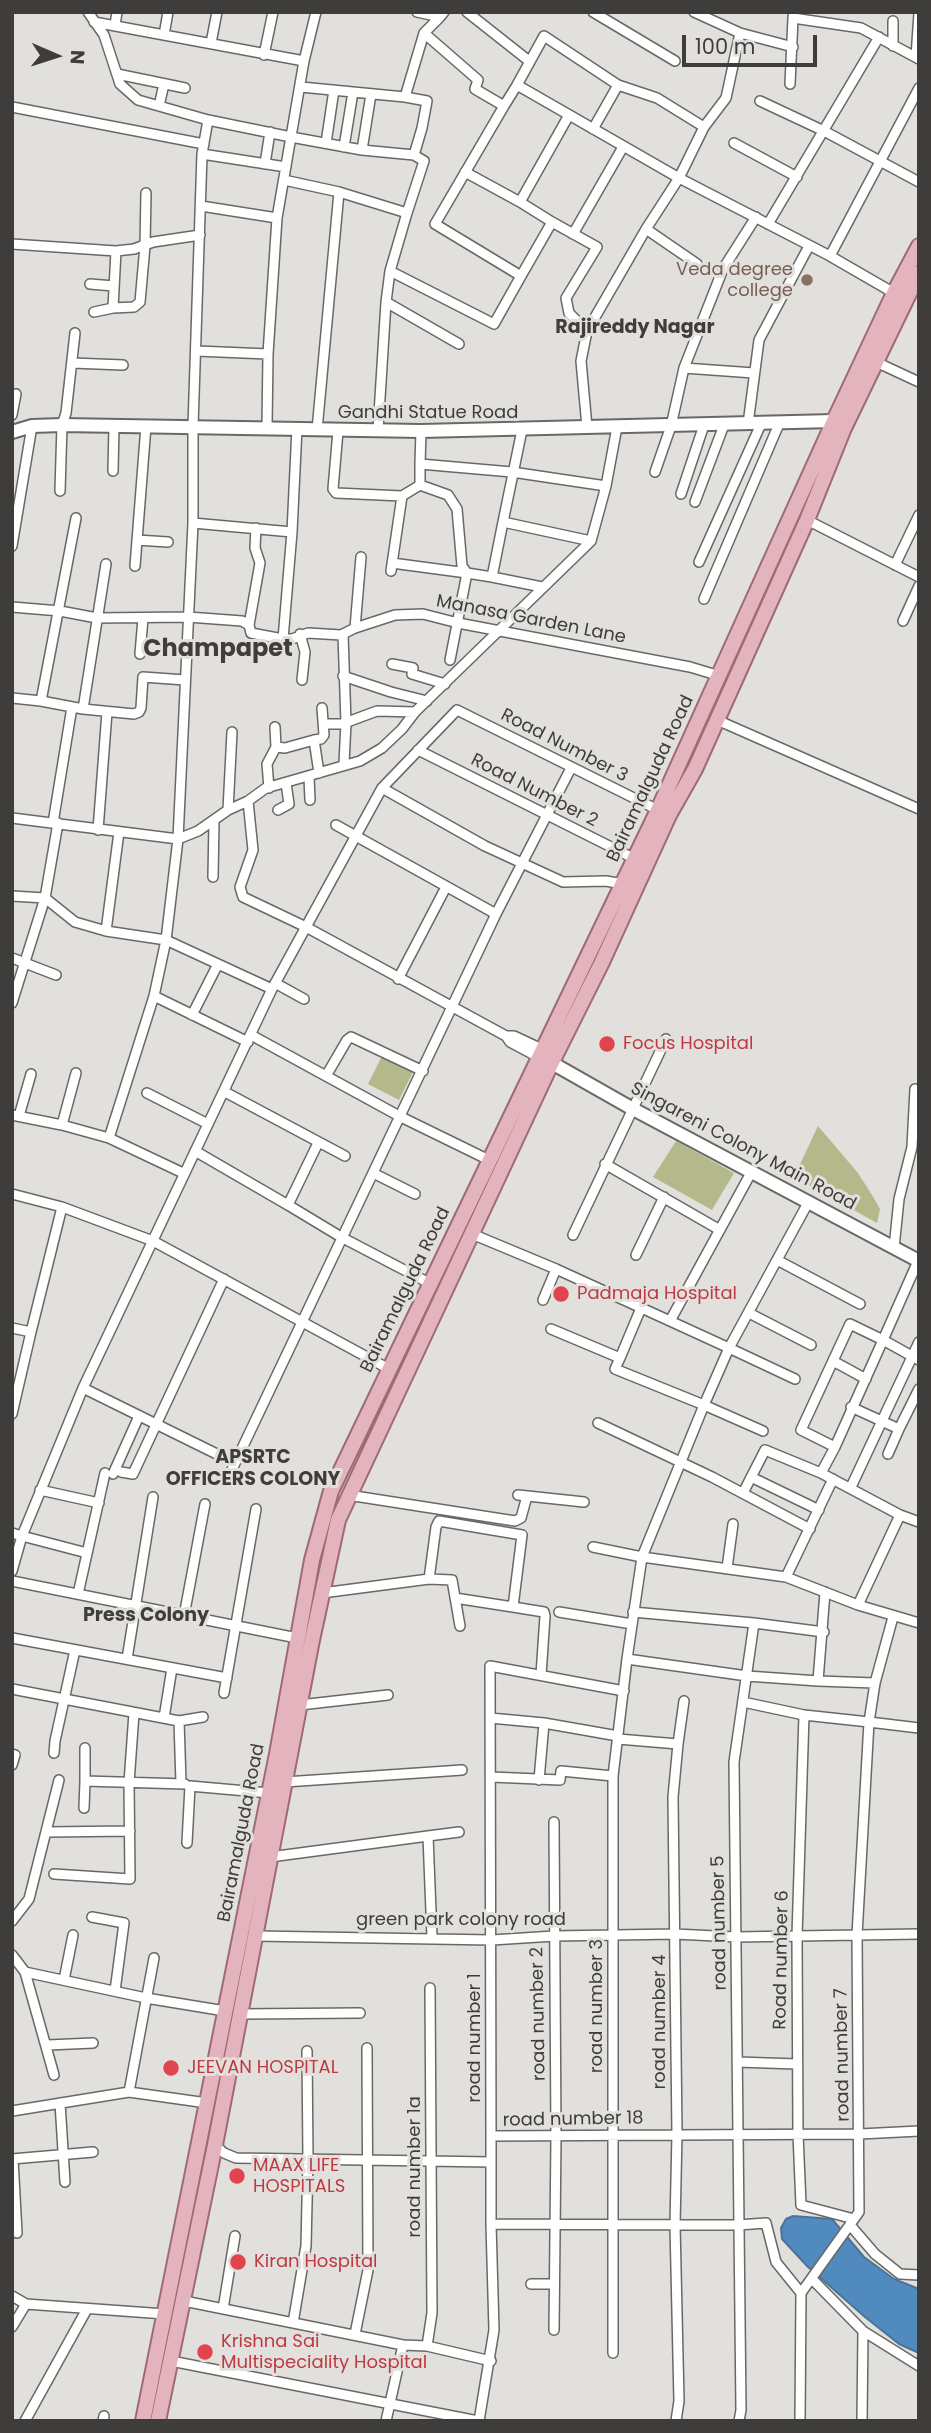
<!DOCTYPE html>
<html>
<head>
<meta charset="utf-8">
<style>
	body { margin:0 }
	#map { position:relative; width:931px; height:2433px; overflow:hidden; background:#e2e0dc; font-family:Poppins,sans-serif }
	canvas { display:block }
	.frame { position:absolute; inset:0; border:14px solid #3e3d3b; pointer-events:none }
	.north { position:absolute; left:21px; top:21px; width:70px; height:70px; -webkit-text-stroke:5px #e2e0dc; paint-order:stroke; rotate:93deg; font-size:19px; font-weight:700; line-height:28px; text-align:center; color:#3e3d3b }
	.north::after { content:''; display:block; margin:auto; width:24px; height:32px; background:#3e3d3b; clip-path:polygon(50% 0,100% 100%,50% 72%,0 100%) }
	.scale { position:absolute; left:682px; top:35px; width:135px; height:32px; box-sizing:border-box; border:4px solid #3e3d3b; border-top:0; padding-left:9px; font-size:21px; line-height:24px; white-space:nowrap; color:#3e3d3b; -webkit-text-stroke:5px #e2e0dc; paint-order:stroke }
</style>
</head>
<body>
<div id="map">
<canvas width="931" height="2433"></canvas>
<div class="frame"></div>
<div class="north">N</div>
<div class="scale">100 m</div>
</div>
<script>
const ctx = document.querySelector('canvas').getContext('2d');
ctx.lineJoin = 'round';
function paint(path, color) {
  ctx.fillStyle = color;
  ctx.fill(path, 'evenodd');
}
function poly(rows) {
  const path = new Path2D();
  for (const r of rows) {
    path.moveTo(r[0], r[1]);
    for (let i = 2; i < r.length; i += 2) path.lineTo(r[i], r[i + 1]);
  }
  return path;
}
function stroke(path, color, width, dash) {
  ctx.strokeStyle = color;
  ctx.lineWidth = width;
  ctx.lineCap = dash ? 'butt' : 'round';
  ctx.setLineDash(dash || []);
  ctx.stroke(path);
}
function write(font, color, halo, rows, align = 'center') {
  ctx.font = font + ' Poppins,sans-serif';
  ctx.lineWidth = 6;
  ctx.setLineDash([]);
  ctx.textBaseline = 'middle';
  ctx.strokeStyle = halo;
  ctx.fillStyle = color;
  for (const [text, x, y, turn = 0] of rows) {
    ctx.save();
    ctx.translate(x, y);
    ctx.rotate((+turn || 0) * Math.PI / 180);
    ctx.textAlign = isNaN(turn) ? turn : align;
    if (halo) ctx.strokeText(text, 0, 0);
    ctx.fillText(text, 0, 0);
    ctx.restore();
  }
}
paint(poly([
	[382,1056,413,1072,399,1100,368,1084],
	[818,1126,858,1173,872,1195,880,1209,877,1223,794,1177],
	[676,1141,734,1173,712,1210,653,1177]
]), '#b4b98b');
const water = poly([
	[793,2216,832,2219,864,2257,894,2279,919,2289,919,2353,899,2344,865,2317,808,2267,782,2239,781,2228,786,2219,793,2216]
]);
paint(water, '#518abe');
stroke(water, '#4b7397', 2);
const street = poly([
	[88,12,104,35,120,84,138,100,208,120,291,137,362,150,414,155],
	[168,12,164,35,304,61],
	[417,12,440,17,444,12],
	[467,12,529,61],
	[593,12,675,61],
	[694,12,740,33,726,98,704,127,679,178,830,256,894,293],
	[794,12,793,18,861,28,919,59],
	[94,22,164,35],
	[115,25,117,12],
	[424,33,478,80,475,89,504,106,517,85],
	[740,33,793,47],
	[211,43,217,12],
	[893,46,893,21],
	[264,55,273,12],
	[916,57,919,13],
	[117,74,185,88],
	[790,84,793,18],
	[301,87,405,97,424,33,440,17],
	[760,101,824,131,919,182],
	[159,106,164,84],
	[12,107,204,144],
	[208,120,202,154,193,426,193,523,178,839,198,831,228,810,248,801,266,788,360,761,382,748,402,729,415,712,591,541,606,486,617,427],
	[593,129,618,85],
	[326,143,334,90],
	[734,143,797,177],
	[344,147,353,92],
	[362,150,371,94],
	[202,154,286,167],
	[265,164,270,132],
	[465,172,520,202,552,222,521,276],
	[284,180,339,192,407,213,424,161,414,155,422,128,427,101,405,97],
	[520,202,569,115],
	[201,206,277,218],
	[552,222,597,247,566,298,569,313,587,331],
	[768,224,879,37],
	[646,229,697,264],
	[573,234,623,147],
	[12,244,116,251,134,249,153,242,200,235],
	[830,256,919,88],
	[390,271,494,324,521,276,435,224,504,106],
	[90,284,114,286],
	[386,302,459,344],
	[113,308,116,251],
	[94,312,113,308,134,307,140,302,145,246,146,193],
	[197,351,268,354],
	[876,362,919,382],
	[72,363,123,365],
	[754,373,684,368,723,269,756,217],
	[12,415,16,394],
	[748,424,759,340,809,246],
	[267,427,268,354,277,218,304,61,316,12],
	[587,427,581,361,587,331,646,229,679,178,517,85,544,36,618,85,657,98,704,127],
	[317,430,339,192],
	[378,430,386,302,390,271,407,213],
	[522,430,503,522,591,541],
	[338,431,333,489,336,493,402,496],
	[421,431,420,464,512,472,606,486],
	[420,464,420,485,448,495,457,509,462,566,467,573],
	[113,471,114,426],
	[655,472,671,426,684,368],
	[60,491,62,425,66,413,75,333],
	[681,494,704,425],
	[695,502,724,425],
	[76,518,41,701,83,709,134,714,139,712,141,708,143,677,185,680],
	[807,520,919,577],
	[503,522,492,577,542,587],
	[193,523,292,532,297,428],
	[137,540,168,542],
	[12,546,32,426],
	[699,562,761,424],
	[392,563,467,573],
	[895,565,919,515],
	[135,566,146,426],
	[391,571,402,496,420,485],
	[704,599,779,424],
	[12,607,60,611,97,618,188,617,242,621,249,625,251,633,283,639,292,639,308,633,341,635,355,628,395,615,423,614,458,623,690,667,720,676],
	[903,621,919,586],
	[249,625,260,563,255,548,256,528],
	[355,628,361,557],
	[300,634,305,652,302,680],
	[343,634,346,723,344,763],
	[283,639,292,532],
	[140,654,143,618],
	[450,660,467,573,492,577],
	[392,664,413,668,412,674,445,684],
	[343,676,391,692,427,701],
	[12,698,41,701],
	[83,709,106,564],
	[717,720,919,809],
	[324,724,342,724,377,711,415,712],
	[276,747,285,748,314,740],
	[418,750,635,859],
	[319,773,314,740,321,739,324,735,322,708],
	[309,777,310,800],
	[269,788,267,764,276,747,275,727],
	[382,788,485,846,563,882,606,881,623,884],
	[248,801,253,850,240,887,243,897,306,927,506,1036,510,1042,540,1058],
	[228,810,232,732],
	[278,810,289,804,286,783],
	[12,818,178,839,166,940,272,989,382,788,457,710,658,810],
	[53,823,72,707],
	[336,825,496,914,571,768],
	[98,830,107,712],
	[119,832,106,931,166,940,154,996,248,1042],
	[213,877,214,821],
	[12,896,45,898,75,922,106,931],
	[12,958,56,975],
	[398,979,446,887],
	[275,983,304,999],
	[154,996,109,1138,183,1173],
	[12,1003,45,898,58,823],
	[192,1015,218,964],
	[251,1035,401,1117,491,1161],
	[506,1036,514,1036,544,1050],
	[326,1076,347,1040,351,1037,423,1071],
	[225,1092,345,1156],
	[147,1093,208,1124],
	[12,1115,62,1125,109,1138],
	[19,1116,31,1074],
	[62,1125,76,1073],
	[318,1143,288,1205,341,1237,431,1284],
	[195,1151,288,1205],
	[605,1164,720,1230],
	[752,1171,670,1321,729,1348,809,1201],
	[375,1174,415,1194],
	[12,1194,62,1207,153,1241,389,1369],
	[472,1234,556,1269],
	[573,1235,666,1039],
	[894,1248,899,1199,912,1147,915,1089],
	[636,1255,664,1197],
	[777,1260,860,1304],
	[543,1300,556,1269,670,1321],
	[749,1313,811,1345],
	[12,1328,31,1332,62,1207],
	[551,1329,620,1358,615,1369,704,1405,642,1557,786,1577],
	[620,1358,641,1308],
	[919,1360,883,1340,835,1447,821,1473,900,1515,919,1522],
	[833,1361,866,1379],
	[83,1388,235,1463],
	[851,1407,899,1429,919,1389],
	[12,1414,31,1332],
	[598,1423,712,1477,810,1529],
	[763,1431,704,1405,729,1348,795,1379],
	[835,1447,801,1430,850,1324,883,1340,918,1261],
	[888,1454,899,1429],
	[121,1472,133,1474,224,1279],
	[113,1474,139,1416],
	[751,1477,819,1510],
	[833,1479,786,1577,858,1605,919,1623],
	[227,1480,496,914],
	[851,1487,919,1342],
	[40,1490,99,1503],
	[743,1493,765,1450,821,1473],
	[348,1495,515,1521,521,1518,527,1496],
	[518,1495,584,1502],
	[12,1533,22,1536,83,1388,272,989],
	[593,1547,642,1557,627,1659,747,1676,818,1681],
	[727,1568,733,1524],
	[12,1571,22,1536,87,1553],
	[429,1579,452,1580,460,1626],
	[12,1581,297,1638],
	[825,1592,818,1681,875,1683],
	[322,1593,429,1579,436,1527,439,1521,522,1535,513,1607,455,1598],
	[78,1594,105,1473],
	[858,1605,900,1515],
	[513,1607,544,1612,545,1616,541,1675],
	[559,1612,632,1624],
	[633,1612,754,1623,824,1632],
	[184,1616,205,1504],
	[12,1638,227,1678],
	[127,1659,153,1497],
	[12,1689,179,1721,181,1783],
	[224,1693,256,1509],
	[743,1702,804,1715,869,1722,875,1683,893,1617],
	[300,1705,388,1695],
	[804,1715,797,1936,798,2134,801,2205,854,2219],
	[164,1718,172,1668],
	[490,1718,544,1723,618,1736],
	[179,1721,203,1717],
	[618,1739,678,1744,673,1797,677,2134,675,2225,679,2401,676,2421],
	[678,1744,684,1701],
	[85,1748,85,1781],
	[54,1753,55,1741,75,1650],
	[12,1754,15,1755,12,1765],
	[492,1777,560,1780,561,1771,613,1776],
	[539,1780,544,1723],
	[285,1782,462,1770],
	[84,1808,85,1781,185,1784],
	[554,1822,556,2136,554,2330],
	[47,1832,130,1831],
	[428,1836,459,1832],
	[187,1843,190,1786,269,1793],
	[270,1857,428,1836,432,1937],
	[54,1874,130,1879,129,1783,134,1713],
	[92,1917,124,1923,115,1991],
	[12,1921,29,1899,59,1780],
	[256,1936,492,1940,554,1936,675,1934,736,1937,919,1934],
	[12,1955,25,1972,146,1998,225,2011],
	[25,1972,54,2075],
	[64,1980,73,1935],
	[240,2014,360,2013],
	[48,2045,93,2043],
	[737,2062,797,2064],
	[129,2092,154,1958],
	[60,2103,65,2182],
	[12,2111,129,2092,207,2103],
	[491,2136,490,1666,624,1691],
	[215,2145,224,2153,236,2158,491,2162,491,2136,860,2134,919,2131],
	[12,2159,93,2152],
	[13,2159,17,2233],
	[491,2162,491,2224,738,2225,766,2223,776,2262,801,2293],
	[850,2225,875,2254,900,2274,919,2275],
	[812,2279,863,2331,919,2366],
	[531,2284,554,2284],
	[12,2296,26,2304,165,2314],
	[184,2301,403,2345],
	[223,2309,235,2236],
	[293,2323,306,2246,308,2159,307,2051],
	[12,2327,26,2304],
	[355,2334,368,2270,367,2048],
	[427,2346,432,2313,430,1988],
	[613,2353,613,1776,627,1659],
	[171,2361,478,2421],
	[25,2421,87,2309],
	[103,2421,104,2416],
	[386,2421,403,2345,427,2346,491,2361],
	[479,2421,494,2330,491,2224],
	[739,2421,741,2410,734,1762,754,1623],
	[800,2421,801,2293,859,2212,857,1935,869,1722,919,1728],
	[862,2421,863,2331]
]);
const secondary = poly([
	[12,432,32,426,62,425,421,431,834,421,839,425],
	[552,1063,633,1109,919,1261]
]);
const primary = poly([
	[143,2421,277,1754,312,1560,331,1491,658,810,834,421,894,293,919,246],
	[158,2421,215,2145,312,1640,338,1520,551,1064,602,962,669,815,695,769,807,520,844,428,919,273]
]);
stroke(street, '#6a6865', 12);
stroke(secondary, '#6a6865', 16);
stroke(primary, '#9e6a74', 18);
stroke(street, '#fff', 9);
stroke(secondary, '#fff', 12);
stroke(primary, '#e4b4be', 14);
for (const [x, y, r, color] of [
	[807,280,7,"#8d6e63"],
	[607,1044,9,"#e0444e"],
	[561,1294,9,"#e0444e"],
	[171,2068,9,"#e0444e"],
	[237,2176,9,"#e0444e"],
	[238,2262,9,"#e0444e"],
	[205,2352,9,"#e0444e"]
]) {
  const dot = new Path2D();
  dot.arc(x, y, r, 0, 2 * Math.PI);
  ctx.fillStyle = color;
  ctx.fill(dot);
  stroke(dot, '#e2e0dc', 2.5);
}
write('18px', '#785e54', '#e2e0dc', [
	["Veda degree",793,270],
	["college",793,291]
], 'right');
write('18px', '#3e3d3b', '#e2e0dc', [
	["Gandhi Statue Road",428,413],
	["Manasa Garden Lane",531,620,11],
	["Road Number 3",564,746,27],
	["Bairamalguda Road",651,779,-65],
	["Road Number 2",534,791,27],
	["Singareni Colony Main Road",743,1147,28],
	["Bairamalguda Road",406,1290,-64],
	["Bairamalguda Road",242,1833,-79],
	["green park colony road",461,1920],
	["road number 5",720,1923,-91],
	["Road number 6",782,1960,-89],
	["road number 3",597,2006,-90],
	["road number 2",539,2014,-91],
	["road number 4",660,2022,-90],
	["road number 1",475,2038,-90],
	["road number 7",843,2055,-91],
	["road number 18",573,2120,-1],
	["road number 1a",415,2167,-90]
]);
write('18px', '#be3a42', '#e2e0dc', [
	["Focus Hospital",623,1044],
	["Padmaja Hospital",577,1294],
	["JEEVAN HOSPITAL",187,2068],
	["MAAX LIFE",253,2166],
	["HOSPITALS",253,2187],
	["Kiran Hospital",254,2262],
	["Krishna Sai",221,2342],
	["Multispeciality Hospital",221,2363]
], 'left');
write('bold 19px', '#403e3b', '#e2e0dc', [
	["Rajireddy Nagar",635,328],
	["APSRTC",253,1458],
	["OFFICERS COLONY",253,1480],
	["Press Colony",146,1616]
]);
write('bold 24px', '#403e3b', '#e2e0dc', [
	["Champapet",218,650]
]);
</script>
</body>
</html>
